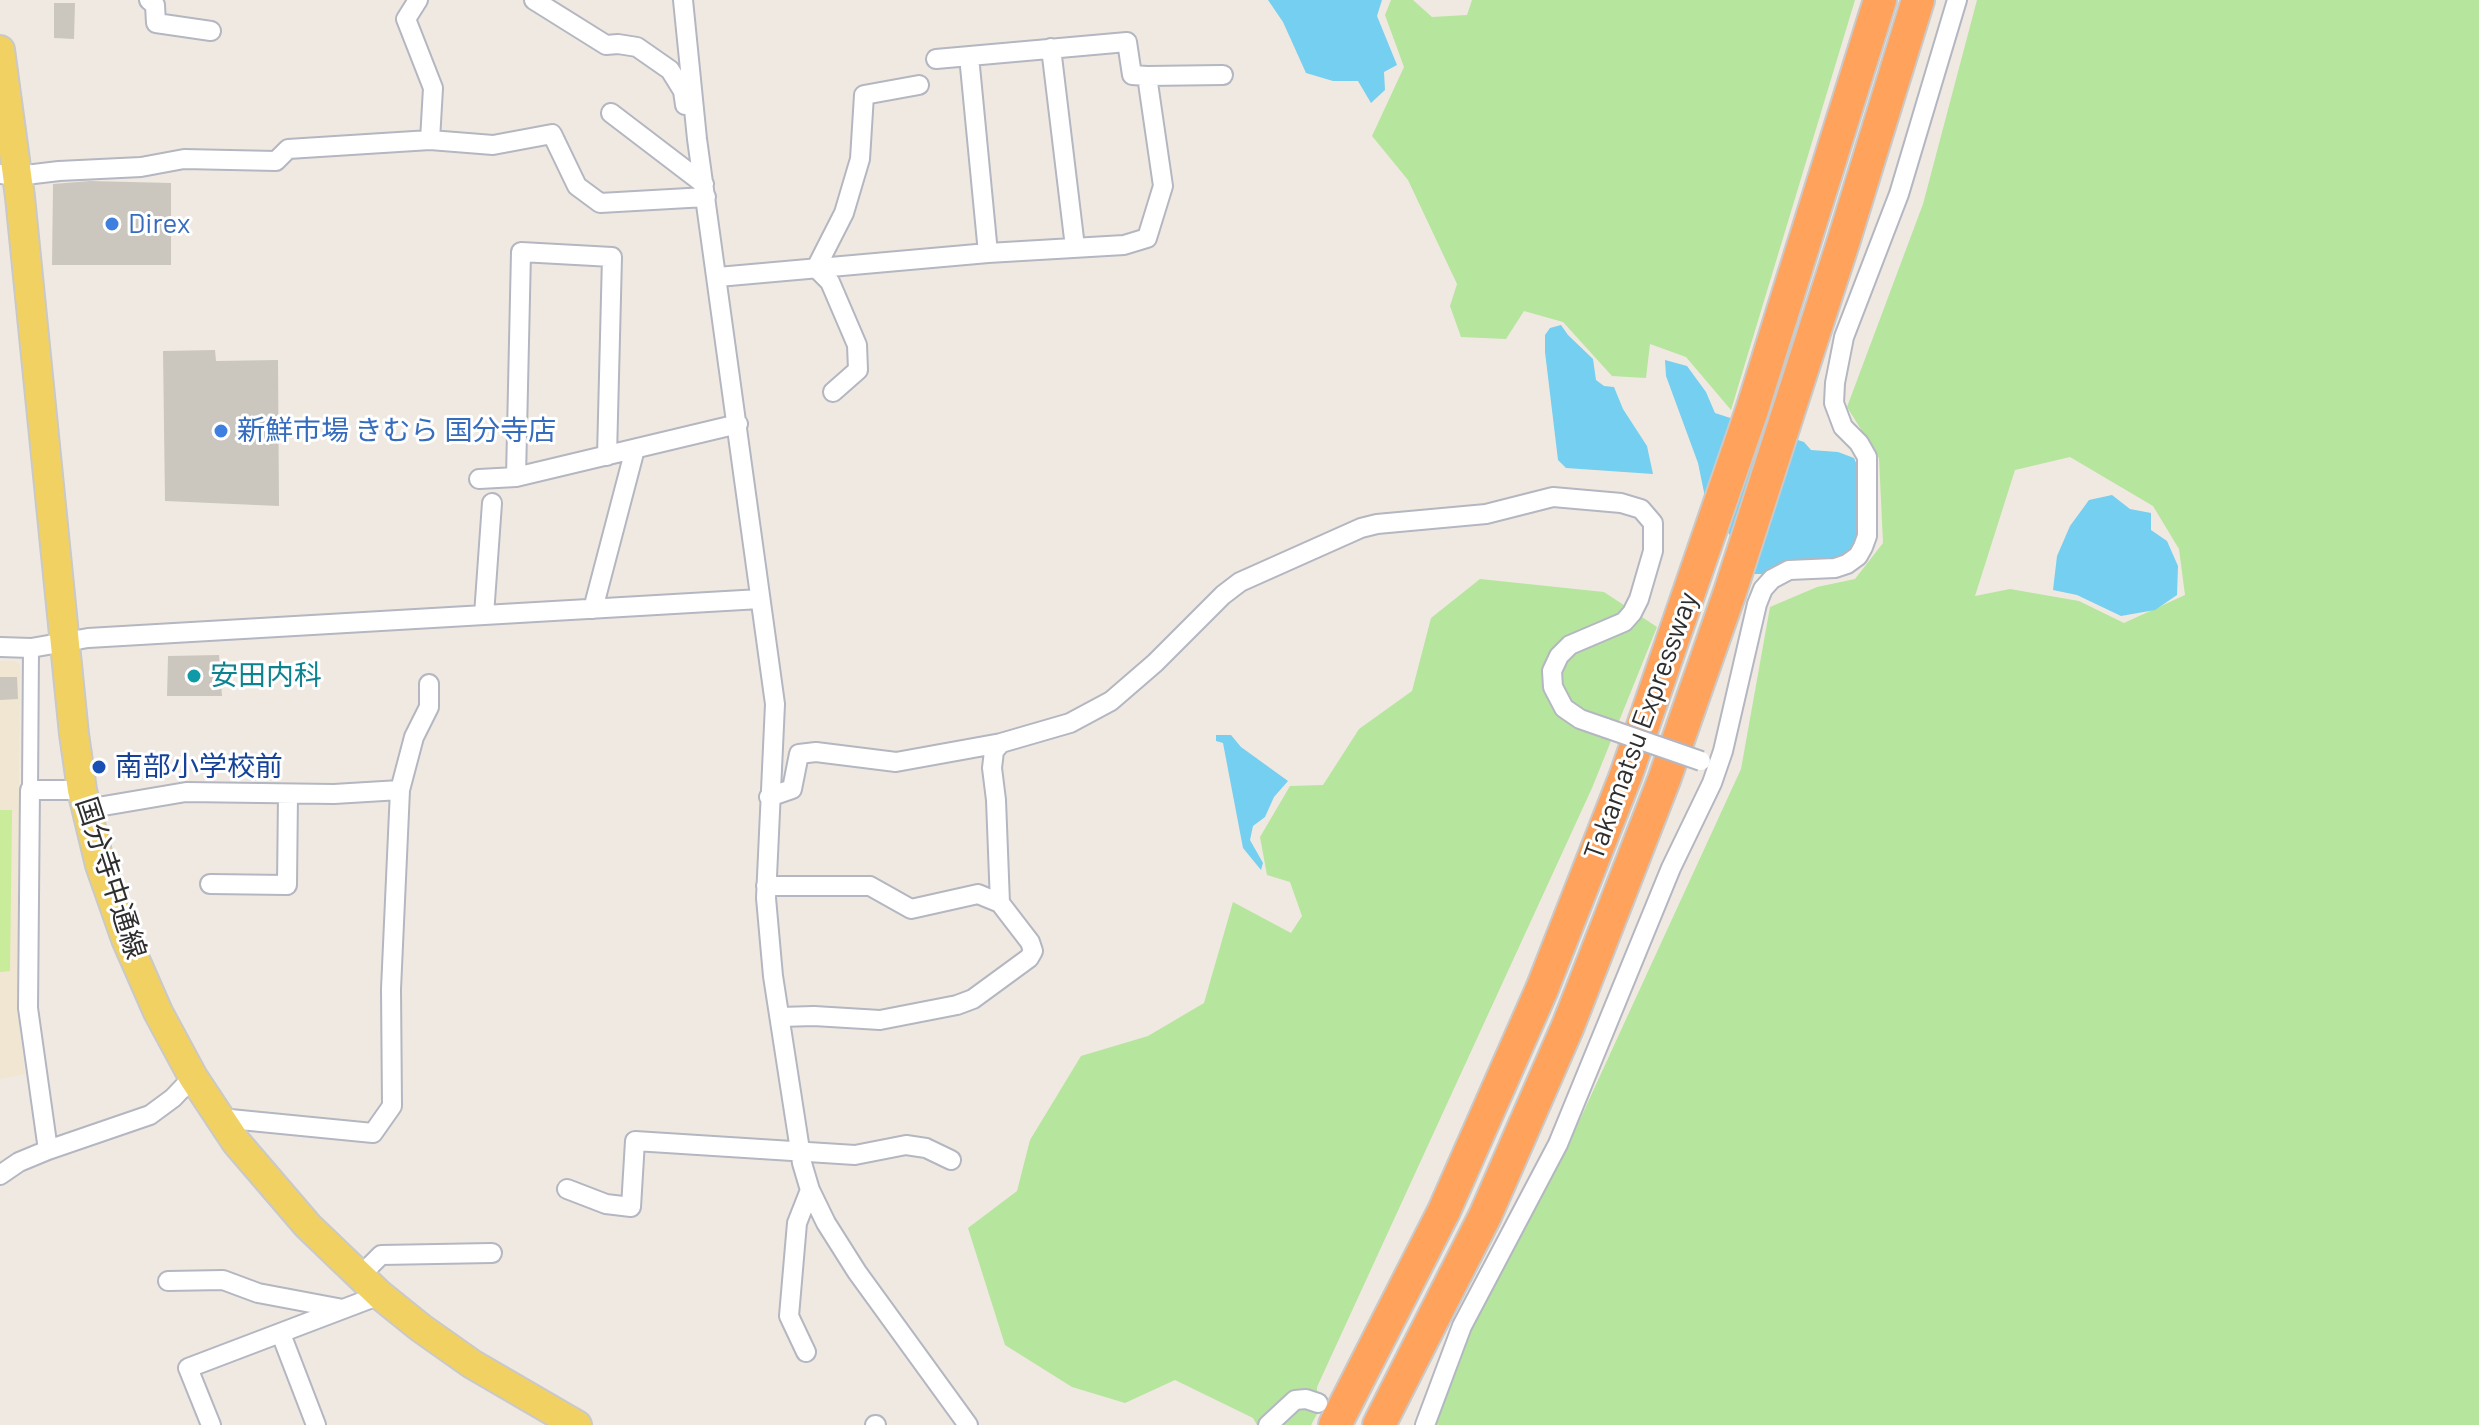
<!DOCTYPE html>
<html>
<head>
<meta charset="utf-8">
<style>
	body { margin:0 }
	canvas { display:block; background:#efe9e1 }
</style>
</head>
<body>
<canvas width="2479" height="1425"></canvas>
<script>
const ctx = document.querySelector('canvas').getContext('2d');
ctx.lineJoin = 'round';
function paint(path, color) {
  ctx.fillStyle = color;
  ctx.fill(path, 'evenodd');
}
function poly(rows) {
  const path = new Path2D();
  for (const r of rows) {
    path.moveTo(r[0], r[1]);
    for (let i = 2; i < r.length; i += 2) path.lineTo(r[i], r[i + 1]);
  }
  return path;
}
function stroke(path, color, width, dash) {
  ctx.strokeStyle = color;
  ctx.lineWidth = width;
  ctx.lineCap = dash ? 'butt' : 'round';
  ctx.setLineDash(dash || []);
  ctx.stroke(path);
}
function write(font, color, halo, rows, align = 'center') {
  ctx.font = font + ' Barlow,"Noto Sans JP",sans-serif';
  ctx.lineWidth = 6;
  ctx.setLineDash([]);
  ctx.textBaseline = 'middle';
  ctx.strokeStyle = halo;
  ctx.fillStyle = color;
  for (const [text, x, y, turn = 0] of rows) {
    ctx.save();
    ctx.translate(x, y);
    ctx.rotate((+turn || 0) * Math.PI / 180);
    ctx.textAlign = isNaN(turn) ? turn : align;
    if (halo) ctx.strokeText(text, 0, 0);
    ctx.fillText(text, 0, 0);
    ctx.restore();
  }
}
paint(poly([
	[0,661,14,661,20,664,17,1005,25,1074,0,1079]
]), '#f0e6d1');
paint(poly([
	[1391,0,1413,0,1432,17,1467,15,1472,0,1855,0,1731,410,1686,357,1650,344,1646,378,1612,376,1563,322,1524,311,1506,339,1461,337,1450,306,1457,284,1408,180,1372,136,1404,67,1385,15],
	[1977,0,2479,0,2479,1425,1432,1425,1468,1331,1565,1152,1741,769,1770,607,1817,587,1855,579,1883,543,1879,458,1847,407,1923,204],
	[2070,457,2153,506,2179,549,2185,595,2124,623,2079,601,2010,589,1975,596,2015,470],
	[1480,579,1604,592,1657,627,1592,788,1317,1387,1317,1414,1311,1425,1257,1425,1253,1418,1175,1380,1125,1403,1072,1387,1005,1345,968,1228,1017,1191,1030,1140,1081,1056,1148,1036,1204,1003,1233,902,1291,933,1302,916,1290,882,1267,875,1260,837,1290,786,1323,785,1359,729,1412,691,1431,618]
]), '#b6e59e');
paint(poly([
	[0,810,12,810,10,971,0,972]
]), '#c9ec9a');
paint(poly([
	[1268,0,1382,0,1377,16,1397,65,1384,72,1385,90,1371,103,1358,81,1333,81,1306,73,1283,22],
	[1561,325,1568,335,1593,359,1596,380,1604,386,1614,387,1623,409,1647,446,1653,474,1566,468,1558,460,1545,352,1545,335,1550,328],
	[1665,360,1687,366,1706,392,1715,413,1804,442,1811,450,1838,452,1854,458,1861,475,1857,544,1849,557,1769,574,1755,574,1705,497,1698,463,1666,376],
	[2112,495,2130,509,2151,513,2151,530,2167,541,2178,566,2177,595,2155,610,2121,616,2077,595,2053,590,2057,556,2070,526,2089,500],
	[1216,735,1231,735,1241,747,1288,781,1274,797,1265,817,1253,826,1250,840,1263,863,1261,870,1243,848,1223,743,1216,741]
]), '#75cff0');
paint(poly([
	[54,3,75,3,74,39,54,38],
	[90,181,171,183,171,265,52,265,53,184],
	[215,350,216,361,278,360,279,506,165,501,163,351],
	[219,655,222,696,167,696,168,656],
	[0,677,17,677,18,699,0,700]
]), '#cbc7bf');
const pedestrian = poly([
	[30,790,31,648]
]);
const minor = poly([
	[149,0,155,5,156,23,211,31],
	[534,0,606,45,618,44,637,47,670,70,683,91,685,105],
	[683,0,697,139,775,704,766,898,773,976,802,1163,810,1190,826,1223,857,1272,968,1425],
	[1051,48,1075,247],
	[969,56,988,253],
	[1147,76,1223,75],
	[611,113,704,184],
	[430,140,493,145,552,134,577,186,600,203,706,197],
	[0,174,17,176,59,171,141,167,184,159,276,161,288,149,430,140,433,88,406,19,418,0],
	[718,277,988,253,1124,245,1147,238,1163,186,1147,76,1132,75,1127,42,936,59],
	[833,392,858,370,857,345,830,282,816,268,844,213,860,159,864,95,919,85],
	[516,477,521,252,612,257,607,456],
	[479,479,516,477,738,424],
	[593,609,635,449],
	[484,615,492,503],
	[0,647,31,648,88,638,760,599],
	[769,797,792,789,799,754,816,752,896,762,1001,743],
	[86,809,186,792,334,794,400,790],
	[210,884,287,885,288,794],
	[766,886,870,886,911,909,978,894,1000,903],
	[780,1017,814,1016,880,1020,957,1005,973,999,1029,958,1033,951,1030,942,1000,903,996,800,992,768,994,751,1001,743,1070,723,1111,701,1155,663,1223,595,1240,582,1361,528,1377,524,1486,514,1553,497,1621,503,1641,509,1653,523,1653,551,1639,599,1632,613,1624,622,1570,645,1559,656,1552,671,1553,687,1564,708,1580,719,1606,728],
	[220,1118,373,1133,392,1106,391,989,400,790,414,737,429,707,429,684],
	[48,1150,28,1008,30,790,82,790],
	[0,1175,19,1162,48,1150,150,1115,173,1098,193,1077],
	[567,1189,606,1204,631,1207,635,1141,855,1155,906,1145,926,1148,951,1160],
	[360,1276,381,1255,492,1253],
	[168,1281,223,1280,258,1293,343,1309],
	[281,1334,316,1425],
	[806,1352,789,1316,797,1223,810,1190],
	[211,1425,188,1368,380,1295],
	[875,1425,876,1425],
	[1268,1425,1295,1400,1306,1399,1318,1403],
	[1425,1425,1462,1326,1558,1144,1671,868,1712,783,1723,751,1757,604,1763,589,1772,579,1789,570,1835,568,1847,564,1858,556,1863,547,1867,536,1867,457,1859,443,1843,427,1834,403,1835,383,1844,337,1899,194,1957,0]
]);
const primary = poly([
	[0,50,20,197,74,734,82,790,100,865,126,939,158,1012,193,1077,236,1142,308,1226,380,1295,421,1328,472,1364,577,1425]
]);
const motorway = poly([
	[1335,1425,1444,1211,1542,989,1626,775,1752,410,1880,0],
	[1379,1425,1485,1216,1568,1026,1664,780,1730,592,1843,243,1918,0]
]);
stroke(pedestrian, '#b4b7c1', 18);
stroke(minor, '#b4b7c1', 22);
stroke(primary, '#c9c9c9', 32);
stroke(motorway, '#c9c9c9', 36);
stroke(pedestrian, '#fff', 14);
stroke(minor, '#fff', 18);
stroke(primary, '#f2d163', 28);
stroke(motorway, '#ffa35c', 32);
const minorBridge = poly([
	[1606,728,1701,761]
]);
stroke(minorBridge, '#b4b7c1', 22, []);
stroke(minorBridge, '#fff', 18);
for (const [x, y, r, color] of [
	[112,224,8,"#3f7fe0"],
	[221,431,8,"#3f7fe0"],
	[194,676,8,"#0f9aa8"],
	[99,767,8,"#1a4fb4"]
]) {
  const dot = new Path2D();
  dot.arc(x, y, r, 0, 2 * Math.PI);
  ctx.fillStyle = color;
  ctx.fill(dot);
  stroke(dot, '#fff', 3);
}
write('28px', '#366cbe', '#fff', [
	["Direx",128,224],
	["新鮮市場 きむら 国分寺店",237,431]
], 'left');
write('28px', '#0d838f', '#fff', [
	["安田内科",210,676]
], 'left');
write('28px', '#2e2e2e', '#fff', [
	["Takamatsu Expressway",1641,726,-70],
	["国分寺中通線",111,878,72]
]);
write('28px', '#164399', '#fff', [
	["南部小学校前",115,767]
], 'left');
</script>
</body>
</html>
